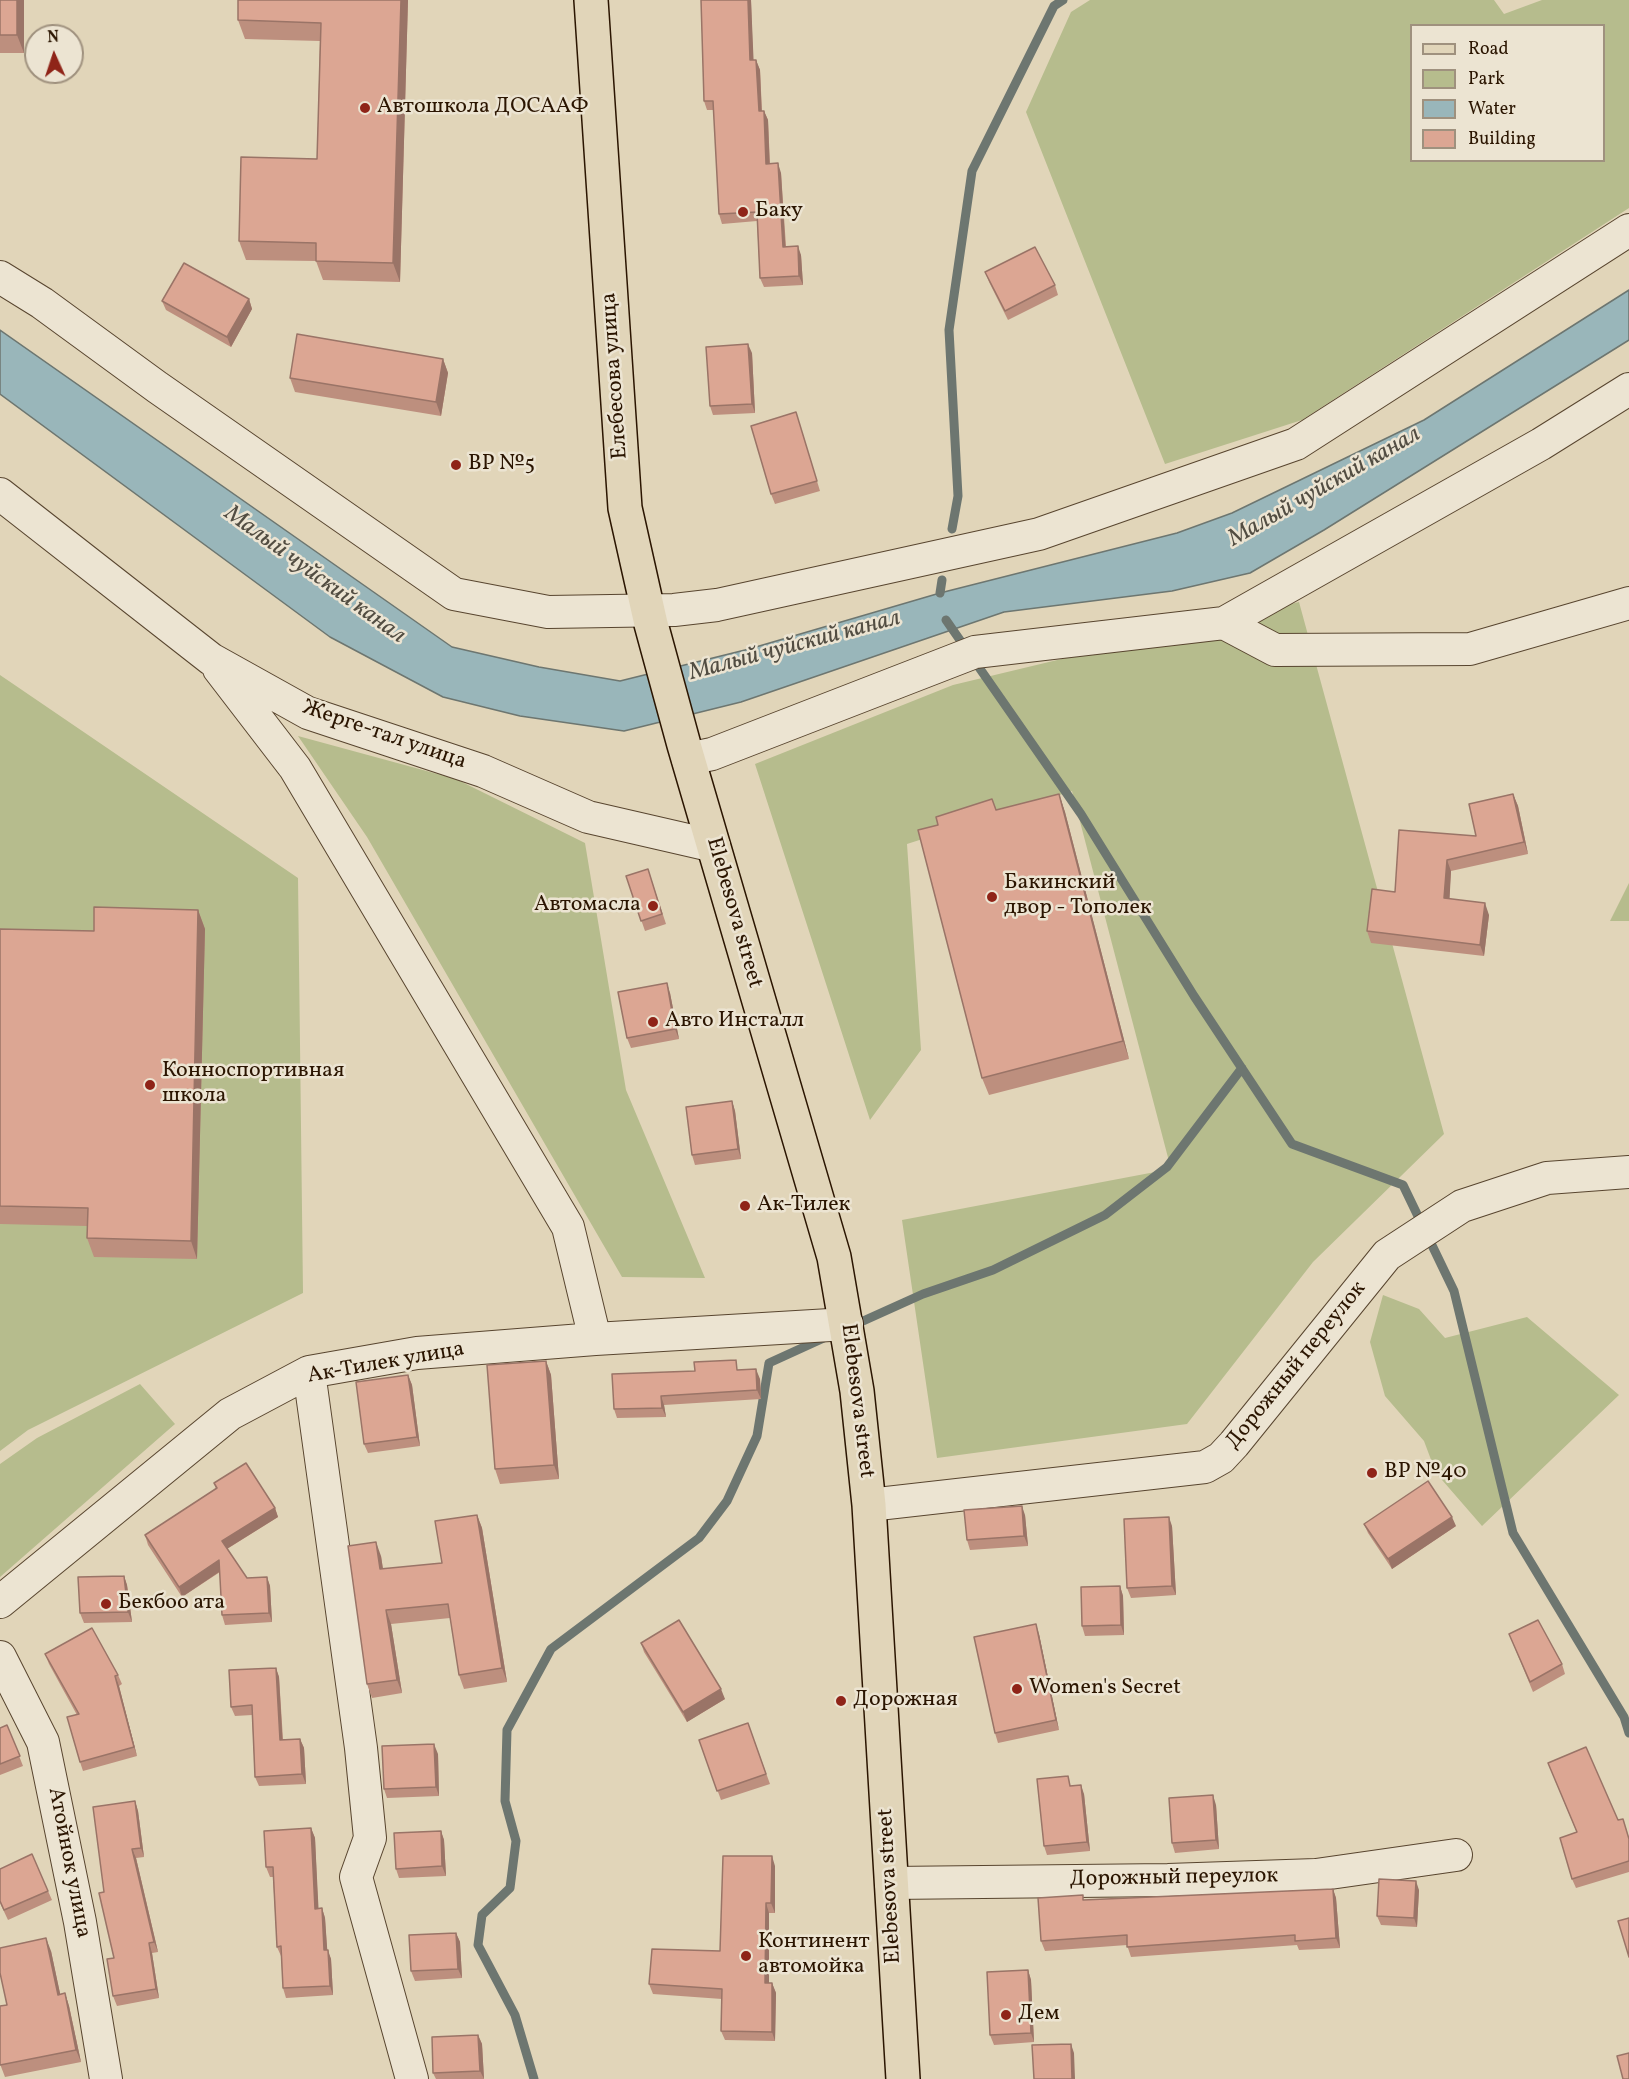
<!DOCTYPE html>
<html>
<head>
<meta charset="utf-8">
<style>
	body { margin:0 }
	#map { position:relative; width:1629px; height:2079px; overflow:hidden; background:#e1d5b9; font-family:Vollkorn,serif }
	canvas { display:block }
	.legend { position:absolute; left:1410px; top:24px; width:195px; height:138px; box-sizing:border-box; background:#ece4d2; border:2px solid #9f917e; margin:0; padding:8px 10px; list-style:none; font-size:18px; color:#2b1501 }
	.legend li { display:flex; align-items:center; gap:12px; height:30px }
	.legend b { width:30px; border:2px solid #9f917e }
	.north { position:absolute; left:24px; top:24px; width:60px; height:60px; box-sizing:border-box; background:#ece4d2; border:2px solid #9f917e; border-radius:50%; rotate:357deg; font-size:16px; font-weight:700; line-height:24px; text-align:center; color:#2b1501 }
	.north::after { content:''; display:block; margin:auto; width:21px; height:27px; background:#8f2418; clip-path:polygon(50% 0,100% 100%,50% 72%,0 100%) }
</style>
</head>
<body>
<div id="map">
<canvas width="1629" height="2079"></canvas>
<ul class="legend">
<li><b style="height:8px;background:#e1d5b9"></b>Road</li>
<li><b style="height:16px;background:#b6bc8d"></b>Park</li>
<li><b style="height:16px;background:#99b6ba"></b>Water</li>
<li><b style="height:16px;background:#dca693"></b>Building</li>
</ul>
<div class="north">N</div>
</div>
<script>
const ctx = document.querySelector('canvas').getContext('2d');
ctx.lineJoin = 'round';
function paint(path, color) {
  ctx.fillStyle = color;
  ctx.fill(path, 'evenodd');
}
function poly(rows) {
  const path = new Path2D();
  for (const r of rows) {
    path.moveTo(r[0], r[1]);
    for (let i = 2; i < r.length; i += 2) path.lineTo(r[i], r[i + 1]);
  }
  return path;
}
function stroke(path, color, width, dash) {
  ctx.strokeStyle = color;
  ctx.lineWidth = width;
  ctx.lineCap = dash ? 'butt' : 'round';
  ctx.setLineDash(dash || []);
  ctx.stroke(path);
}
function write(font, color, halo, rows, align = 'center') {
  ctx.font = font + ' Vollkorn,serif';
  ctx.lineWidth = 5;
  ctx.setLineDash([]);
  ctx.textBaseline = 'middle';
  ctx.strokeStyle = halo;
  ctx.fillStyle = color;
  for (const [text, x, y, turn = 0] of rows) {
    ctx.save();
    ctx.translate(x, y);
    ctx.rotate((+turn || 0) * Math.PI / 180);
    ctx.textAlign = isNaN(turn) ? turn : align;
    if (halo) ctx.strokeText(text, 0, 0);
    ctx.fillText(text, 0, 0);
    ctx.restore();
  }
}
paint(poly([
	[1090,0,1494,0,1504,14,1542,0,1629,0,1629,208,1302,420,1165,464,1026,112,1071,12],
	[1412,26,1604,26,1604,160,1412,160],
	[1299,602,1444,1134,1313,1262,1187,1424,937,1458,902,1220,1171,1169,1072,791,907,844,921,1050,870,1120,755,764,953,685],
	[0,675,298,878,303,1293,28,1430,0,1451],
	[298,736,456,779,585,843,626,1090,705,1278,622,1277,367,837],
	[1629,883,1629,921,1610,921],
	[1383,1295,1419,1309,1445,1338,1527,1317,1619,1395,1482,1526,1436,1473,1424,1441,1385,1396,1370,1342],
	[140,1384,175,1424,0,1577,0,1464,37,1438]
]), '#b6bc8d');
const water = poly([
	[1629,290,1629,340,1324,530,1250,573,1172,591,1004,612,741,702,624,731,520,716,443,697,330,637,0,394,0,330,452,647,539,667,620,681,749,649,940,593,1177,533,1232,513,1424,420,1629,290]
]);
paint(water, '#99b6ba');
stroke(water, '#6d7670', 1.5);
stroke(poly([
	[952,529,958,496,949,330,972,171,1054,6,1063,0],
	[940,593,942,580],
	[946,620,1081,814,1194,996,1292,1144,1403,1185,1454,1291,1513,1533,1624,1717,1629,1733],
	[852,1326,923,1294,993,1270,1105,1215,1167,1167,1242,1068],
	[534,2079,515,2015,478,1945,482,1915,510,1888,516,1841,505,1801,507,1730,551,1649,699,1538,727,1501,757,1436,769,1363,826,1337]
]), '#6d7670', 9);
const minor = poly([
	[0,277,42,303,157,387,454,594,548,612,674,610,717,605,1039,534,1296,444,1629,230],
	[0,494,211,659,308,713,483,771,588,817,714,846],
	[1224,623,1275,650,1470,649,1629,603],
	[219,669,295,768,568,1227,595,1339],
	[688,759,712,754,975,652,1224,623,1541,444,1629,389],
	[309,1372,361,1748,370,1838,356,1877,412,2079],
	[869,1505,1205,1467,1221,1458,1234,1444,1387,1255,1462,1206,1547,1178,1629,1172],
	[0,1602,230,1414,309,1372,417,1353,595,1339,847,1324],
	[0,1657,43,1742,80,1922,106,2079],
	[891,1883,1168,1880,1316,1875,1456,1855]
]);
const primary = poly([
	[591,0,625,508,651,624,684,745,834,1257,857,1391,869,1505,903,2079]
]);
stroke(minor, '#58452f', 34);
stroke(primary, '#2b1501', 36);
stroke(minor, '#ece4d2', 32);
stroke(primary, '#e1d5b9', 33);
paint(poly([
	[0,0,24,0,24,53,0,53],
	[408,0,400,282,323,280,316,261,246,260,239,241,317,159,320,41,245,39,238,20],
	[701,0,751,0,753,60,756,60,760,70,762,111,764,111,768,120,770,164,781,173,786,246,801,255,803,285,764,287,760,278,757,221,722,224,719,214,714,110,707,110,704,101],
	[985,272,1055,285,1058,295,1008,320,989,282],
	[249,299,252,309,231,347,166,310,162,301],
	[752,353,755,413,713,415,710,406],
	[443,359,448,373,441,416,295,392,290,378],
	[796,412,820,491,775,504,771,494],
	[1059,794,1065,812,1129,1059,989,1095,982,1078,996,810],
	[1513,794,1518,806,1528,854,1451,871,1449,899,1489,915,1484,956,1371,943,1367,931,1395,892,1476,836],
	[648,869,666,924,645,931,626,876],
	[198,910,205,929,197,1259,94,1257,87,1238,87,1226,0,1224,0,929,94,931],
	[670,993,679,1039,631,1048,627,1038],
	[732,1101,735,1111,741,1159,695,1165,692,1155],
	[546,1361,551,1375,559,1479,500,1484,495,1469],
	[740,1370,760,1379,761,1399,664,1405,666,1417,617,1418,614,1409],
	[408,1375,412,1385,420,1446,368,1453,364,1444],
	[214,1483,275,1508,278,1517,227,1549,247,1578,267,1577,270,1586,272,1622,225,1625,222,1615,220,1572,182,1597,148,1545,145,1535,216,1489],
	[477,1515,482,1528,507,1682,464,1689,459,1675,450,1618,391,1624,402,1693,372,1698,367,1684,381,1556,383,1569,442,1563],
	[1025,1515,1028,1546,970,1550,967,1540],
	[1364,1524,1456,1526,1392,1569,1368,1533],
	[1172,1526,1176,1595,1131,1598,1127,1588],
	[124,1576,127,1585,132,1622,84,1623,80,1613],
	[1120,1586,1123,1596,1124,1635,1085,1636,1082,1626],
	[1039,1634,1059,1730,998,1743,995,1733],
	[1509,1634,1562,1664,1565,1674,1533,1692],
	[641,1643,725,1699,687,1722,644,1652],
	[45,1654,118,1675,122,1684,119,1686,137,1756,83,1771,80,1762,77,1715,49,1664],
	[276,1668,279,1677,283,1739,300,1739,304,1748,306,1784,259,1786,255,1777,252,1715,235,1716,231,1707],
	[748,1723,770,1784,721,1800,699,1740],
	[7,1725,23,1766,0,1775,0,1728],
	[438,1754,439,1796,387,1798,384,1789],
	[1548,1763,1626,1828,1629,1838,1629,1872,1576,1888,1572,1879,1577,1833],
	[1071,1786,1084,1794,1090,1851,1047,1855,1044,1846],
	[135,1801,138,1811,144,1857,136,1858,158,1952,152,1953,159,1998,117,2006,113,1996,114,1958,104,1892],
	[1216,1805,1219,1849,1175,1853,1172,1843],
	[311,1828,315,1838,318,1908,322,1908,325,1918,327,1950,331,1959,333,1995,286,1998,283,1988,281,1956,277,1947,273,1877,270,1877,266,1867],
	[441,1831,444,1840,446,1876,399,1878,396,1869],
	[775,1866,775,1913,769,1913,769,1983,772,1983,776,1993,775,2041,725,2040,721,2031,722,1999,653,1994,649,1984,720,1951],
	[0,1869,48,1891,52,1900,8,1920,0,1903],
	[1333,1889,1336,1898,1340,1948,1299,1950,1297,1945,1131,1957,1127,1945,1045,1951,1041,1941,1085,1900],
	[1419,1890,1417,1927,1381,1925,1377,1916],
	[456,1933,460,1942,462,1978,415,1981,411,1971],
	[51,1951,60,1994,65,1993,69,2006,81,2062,5,2077,0,2064,7,2005],
	[1028,1970,1031,1980,1034,2042,994,2045,990,2035],
	[478,2035,482,2044,484,2079,436,2079,433,2073]
]), '#bd8f7e');
paint(poly([
	[17,0,24,0,24,53,17,35],
	[401,0,408,0,400,282,393,263],
	[748,0,751,0,754,70,750,60],
	[756,60,760,70,762,120,759,111],
	[764,111,768,120,770,174,766,164],
	[778,163,781,173,786,256,783,247],
	[798,246,801,255,803,285,799,276],
	[249,299,252,309,231,347,227,337],
	[748,344,752,353,755,413,752,404],
	[443,359,448,373,441,416,436,402],
	[1059,794,1065,812,1129,1059,1123,1041],
	[1513,794,1518,806,1528,854,1524,842],
	[1447,860,1451,871,1449,910,1444,898],
	[1485,903,1489,915,1484,956,1480,945],
	[198,910,205,929,197,1259,191,1241],
	[667,983,670,993,679,1039,675,1029],
	[732,1101,735,1111,741,1159,738,1149],
	[546,1361,551,1375,559,1479,554,1465],
	[756,1369,760,1379,761,1399,757,1390],
	[408,1375,412,1385,420,1446,417,1437],
	[661,1396,664,1405,666,1417,662,1408],
	[1022,1506,1025,1515,1028,1546,1024,1536],
	[275,1508,278,1517,225,1550,222,1541],
	[477,1515,482,1528,507,1682,502,1668],
	[1169,1517,1172,1526,1176,1595,1172,1586],
	[1452,1517,1456,1526,1392,1569,1388,1559],
	[376,1542,381,1556,385,1583,380,1569],
	[219,1560,222,1570,182,1597,179,1587],
	[124,1576,127,1585,132,1622,128,1612],
	[267,1577,270,1586,272,1622,269,1613],
	[1120,1586,1123,1596,1124,1635,1121,1625],
	[386,1610,391,1624,402,1693,397,1680],
	[1036,1624,1039,1634,1059,1730,1056,1720],
	[276,1668,279,1677,283,1749,280,1740],
	[115,1676,119,1686,137,1756,134,1747],
	[721,1689,725,1699,687,1722,683,1712],
	[300,1739,304,1748,306,1784,302,1774],
	[434,1744,438,1754,439,1796,436,1787],
	[1081,1785,1084,1794,1090,1851,1087,1842],
	[1213,1795,1216,1805,1219,1849,1216,1840],
	[135,1801,138,1811,144,1857,141,1848],
	[311,1828,315,1838,319,1918,315,1909],
	[441,1831,444,1840,446,1876,442,1866],
	[132,1849,136,1858,158,1952,154,1942],
	[772,1856,775,1866,775,1913,771,1903],
	[1416,1881,1419,1890,1417,1927,1414,1918],
	[1333,1889,1336,1898,1340,1948,1336,1938],
	[766,1903,769,1913,769,1993,765,1983],
	[322,1908,325,1918,328,1960,324,1950],
	[456,1933,460,1942,462,1978,458,1969],
	[46,1938,51,1951,63,2007,58,1995],
	[149,1943,152,1953,159,1998,156,1989],
	[328,1950,331,1959,333,1995,330,1986],
	[1028,1970,1031,1980,1034,2042,1031,2033],
	[772,1983,776,1993,775,2041,772,2032],
	[65,1993,69,2006,81,2062,76,2050],
	[478,2035,482,2044,484,2079,480,2071],
	[1071,2044,1074,2053,1075,2079,1072,2079]
]), '#9a7467');
const building = poly([
	[0,0,17,0,17,35,0,35,0,0],
	[238,0,401,0,393,263,316,261,316,243,239,241,241,157,317,159,321,23,238,20,238,0],
	[701,0,748,0,750,60,756,60,759,111,764,111,766,164,778,163,783,247,798,246,799,276,760,278,757,212,719,214,713,101,704,101,701,0],
	[1035,247,1055,285,1005,311,985,272,1035,247],
	[184,263,249,299,227,337,162,301,184,263],
	[297,334,443,359,436,402,290,378,297,334],
	[748,344,752,404,710,406,706,347,748,344],
	[796,412,817,481,771,494,751,426,796,412],
	[1059,794,1123,1041,982,1078,918,830,938,825,936,817,992,799,996,810,1059,794],
	[1513,794,1524,842,1447,860,1444,898,1485,903,1480,945,1367,931,1372,889,1395,892,1399,830,1476,836,1469,804,1513,794],
	[648,869,662,914,641,921,626,876,648,869],
	[94,907,198,910,191,1241,87,1238,88,1208,0,1206,0,929,94,931,94,907],
	[667,983,675,1029,627,1038,618,992,667,983],
	[732,1101,738,1149,692,1155,686,1107,732,1101],
	[736,1360,737,1370,756,1369,757,1390,661,1396,662,1408,614,1409,612,1374,695,1371,694,1362,736,1360],
	[546,1361,554,1465,495,1469,487,1365,546,1361],
	[408,1375,417,1437,364,1444,356,1382,408,1375],
	[246,1463,275,1508,222,1541,247,1578,267,1577,269,1613,222,1615,219,1560,179,1587,145,1535,217,1488,214,1483,246,1463],
	[1428,1481,1452,1517,1388,1559,1364,1524,1428,1481],
	[1022,1506,1024,1536,967,1540,964,1510,1022,1506],
	[477,1515,502,1668,459,1675,448,1604,386,1610,397,1680,367,1684,348,1546,376,1542,380,1569,442,1563,435,1521,477,1515],
	[1169,1517,1172,1586,1127,1588,1124,1519,1169,1517],
	[124,1576,128,1612,80,1613,78,1577,124,1576],
	[1120,1586,1121,1625,1082,1626,1081,1587,1120,1586],
	[679,1620,721,1689,683,1712,641,1643,679,1620],
	[1538,1620,1562,1664,1530,1682,1509,1634,1538,1620],
	[1036,1624,1056,1720,995,1733,974,1637,1036,1624],
	[92,1628,118,1675,115,1676,134,1747,80,1762,67,1717,79,1714,45,1654,92,1628],
	[276,1668,280,1740,300,1739,302,1774,255,1777,252,1705,231,1707,229,1670,276,1668],
	[748,1723,766,1774,717,1791,699,1740,748,1723],
	[7,1725,20,1756,0,1764,0,1728,7,1725],
	[434,1744,436,1787,384,1789,382,1746,434,1744],
	[1586,1747,1618,1820,1623,1819,1629,1839,1629,1861,1572,1879,1560,1838,1577,1832,1548,1763,1586,1747],
	[1068,1776,1070,1786,1081,1785,1087,1842,1044,1846,1037,1779,1068,1776],
	[1213,1795,1216,1840,1172,1843,1169,1798,1213,1795],
	[135,1801,141,1848,132,1849,154,1942,149,1943,156,1989,113,1996,107,1959,114,1958,99,1893,104,1892,93,1807,135,1801],
	[311,1828,315,1909,322,1908,324,1950,328,1950,330,1986,283,1988,281,1946,277,1947,273,1867,266,1867,264,1831,311,1828],
	[441,1831,442,1866,396,1869,394,1833,441,1831],
	[32,1854,48,1891,4,1910,0,1901,0,1869,32,1854],
	[723,1856,772,1856,771,1903,766,1903,765,1983,772,1983,772,2032,721,2031,722,1989,649,1984,652,1949,720,1951,723,1856],
	[1379,1879,1416,1881,1414,1918,1377,1916,1379,1879],
	[1333,1889,1336,1938,1295,1941,1295,1935,1127,1947,1127,1935,1041,1941,1038,1898,1083,1895,1083,1900,1333,1889],
	[1629,1918,1629,1957,1618,1921,1629,1918],
	[456,1933,458,1969,411,1971,409,1935,456,1933],
	[46,1938,58,1995,65,1993,76,2050,0,2065,0,2006,7,2005,0,1973,0,1948,46,1938],
	[1028,1970,1031,2033,990,2035,987,1972,1028,1970],
	[478,2035,480,2071,433,2073,432,2037,478,2035],
	[1071,2044,1072,2079,1034,2079,1032,2045,1071,2044],
	[1629,2053,1629,2079,1623,2079,1617,2056,1629,2053]
]);
paint(building, '#dca693');
stroke(building, '#9a7467', 1.5);
for (const [x, y, r, color] of [
	[365,108,6,"#8f2418"],
	[743,212,6,"#8f2418"],
	[456,465,6,"#8f2418"],
	[992,897,6,"#8f2418"],
	[653,906,6,"#8f2418"],
	[653,1022,6,"#8f2418"],
	[150,1085,6,"#8f2418"],
	[745,1206,6,"#8f2418"],
	[1372,1473,6,"#8f2418"],
	[106,1604,6,"#8f2418"],
	[1017,1689,6,"#8f2418"],
	[841,1701,6,"#8f2418"],
	[746,1956,6,"#8f2418"],
	[1006,2015,6,"#8f2418"]
]) {
  const dot = new Path2D();
  dot.arc(x, y, r, 0, 2 * Math.PI);
  ctx.fillStyle = color;
  ctx.fill(dot);
  stroke(dot, '#ece4d2', 2);
}
write('22px', '#2b1501', '#ece4d2', [
	["Автошкола ДОСААФ",377,108],
	["Баку",755,212],
	["BP №5",468,465],
	["Бакинский",1004,884],
	["двор - Тополек",1004,909],
	["Автомасла",641,906,"right"],
	["Авто Инсталл",665,1022],
	["Конноспортивная",162,1072],
	["школа",162,1097],
	["Ак-Тилек",757,1206],
	["BP №40",1384,1473],
	["Бекбоо ата",118,1604],
	["Women's Secret",1029,1689],
	["Дорожная",853,1701],
	["Континент",758,1943],
	["автомойка",758,1968],
	["Дем",1018,2015]
], 'left');
write('22px', '#2b1501', '#ece4d2', [
	["Елебесова улица",616,376,-94],
	["Жерге-тал улица",384,736,19],
	["Elebesova street",733,913,74],
	["Ак-Тилек улица",386,1364,-10],
	["Дорожный переулок",1297,1366,-51],
	["Elebesova street",856,1401,83],
	["Атойнок улица",68,1863,79],
	["Дорожный переулок",1174,1879,-1],
	["Elebesova street",891,1886,-93]
]);
write('italic 24px', '#524d42', '#ece4d2', [
	["Малый чуйский канал",1325,488,-30],
	["Малый чуйский канал",314,576,36],
	["Малый чуйский канал",795,647,-15]
]);
</script>
</body>
</html>
